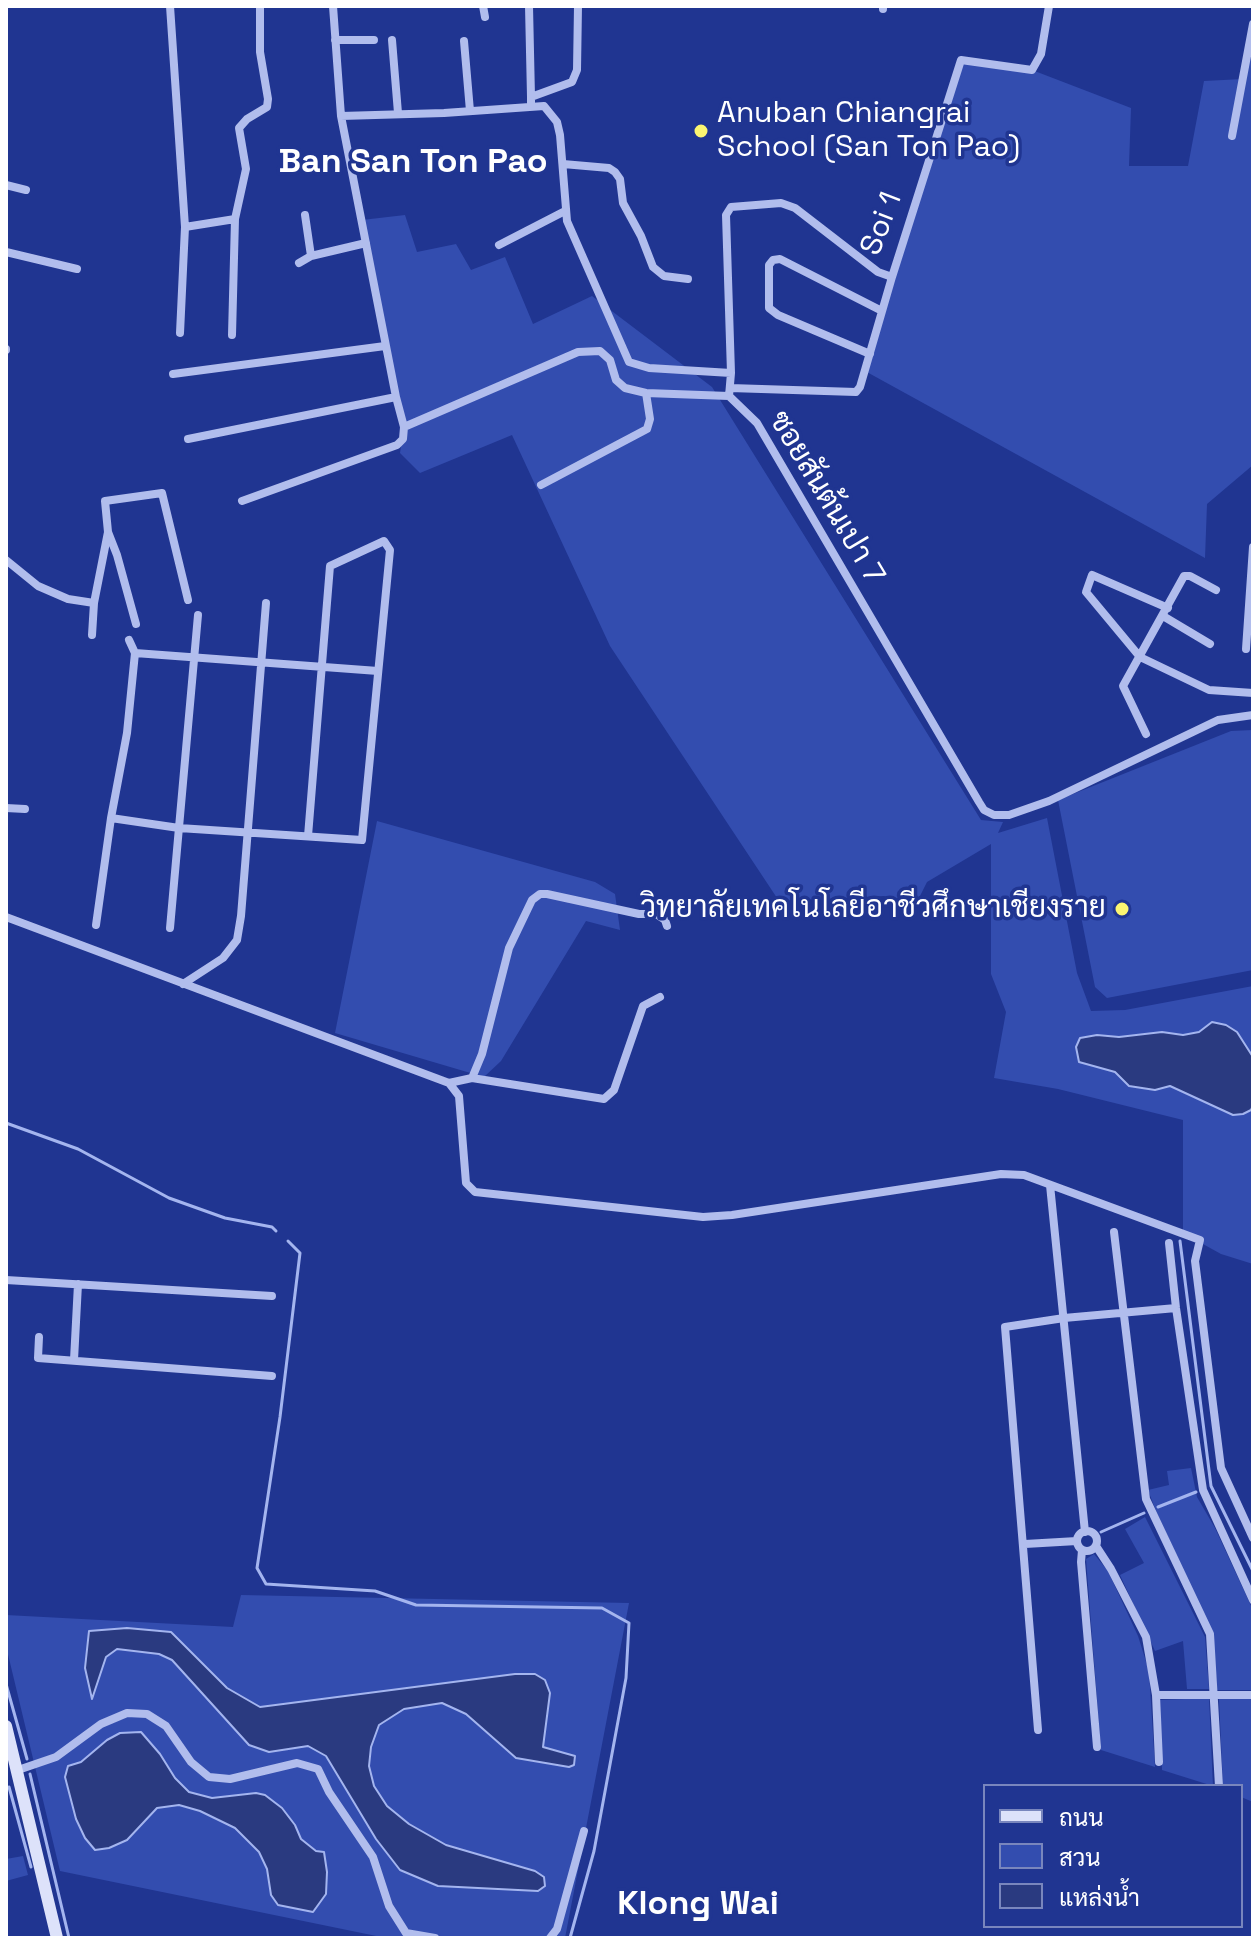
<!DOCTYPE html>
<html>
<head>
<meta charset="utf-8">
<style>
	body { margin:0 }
	#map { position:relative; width:1259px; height:1944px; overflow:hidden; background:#203591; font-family:"Space Grotesk",Sarabun,sans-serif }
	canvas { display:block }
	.frame { position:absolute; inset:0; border:8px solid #fff; pointer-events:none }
	.legend { position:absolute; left:983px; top:1784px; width:260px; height:144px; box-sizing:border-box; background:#203591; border:2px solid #7986bd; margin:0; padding:10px 14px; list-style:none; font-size:24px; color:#fff }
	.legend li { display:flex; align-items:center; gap:16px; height:40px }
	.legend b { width:40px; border:2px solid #7986bd }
</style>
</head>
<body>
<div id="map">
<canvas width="1259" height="1944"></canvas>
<div class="frame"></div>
<ul class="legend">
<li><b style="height:10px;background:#dde2fa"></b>ถนน</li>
<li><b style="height:22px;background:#334daf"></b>สวน</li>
<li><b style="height:22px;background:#2a3a80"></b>แหล่งน้ำ</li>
</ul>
</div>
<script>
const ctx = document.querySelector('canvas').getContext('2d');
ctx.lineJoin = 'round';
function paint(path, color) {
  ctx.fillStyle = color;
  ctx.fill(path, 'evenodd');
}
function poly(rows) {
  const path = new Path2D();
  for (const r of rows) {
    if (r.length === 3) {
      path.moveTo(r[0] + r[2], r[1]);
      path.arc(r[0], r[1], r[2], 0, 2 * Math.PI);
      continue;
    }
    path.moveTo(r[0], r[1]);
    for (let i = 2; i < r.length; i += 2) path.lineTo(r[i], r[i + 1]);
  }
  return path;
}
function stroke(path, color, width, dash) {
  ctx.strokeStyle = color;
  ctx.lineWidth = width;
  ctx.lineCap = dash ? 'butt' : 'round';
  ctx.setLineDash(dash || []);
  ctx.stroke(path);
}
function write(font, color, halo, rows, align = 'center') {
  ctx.font = font + ' "Space Grotesk",Sarabun,sans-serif';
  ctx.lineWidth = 7;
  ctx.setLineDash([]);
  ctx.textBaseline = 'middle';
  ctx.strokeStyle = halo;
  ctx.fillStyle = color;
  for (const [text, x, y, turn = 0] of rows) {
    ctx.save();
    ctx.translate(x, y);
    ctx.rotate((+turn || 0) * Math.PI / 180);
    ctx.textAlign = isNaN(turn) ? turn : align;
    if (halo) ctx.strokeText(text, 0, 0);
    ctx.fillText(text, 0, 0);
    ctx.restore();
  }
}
paint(poly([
	[1253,24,1253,465,1207,504,1205,558,865,371,961,60,1032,70,1131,108,1129,166,1188,166,1204,81,1243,79],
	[405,215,417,252,456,244,471,270,505,257,533,324,592,296,712,387,981,820,1003,822,998,833,1047,818,1077,973,1091,1011,1125,1010,1253,986,1253,1264,1221,1254,1183,1233,1183,1120,1058,1089,994,1078,1006,1012,991,974,991,844,927,882,916,904,884,896,779,901,610,646,512,435,420,473,400,453,404,427,362,220],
	[1253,730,1253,970,1107,998,1095,987,1058,800,1231,731],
	[377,821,595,882,615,894,620,930,586,921,501,1061,484,1077,335,1033],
	[1191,1468,1197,1497,1215,1528,1253,1610,1253,1690,1217,1690,1213,1634,1156,1511,1148,1490,1169,1485,1167,1471],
	[1145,1517,1205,1637,1209,1689,1187,1689,1183,1641,1155,1651,1120,1575,1144,1563,1125,1529],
	[1094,1554,1108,1571,1138,1636,1149,1671,1155,1767,1101,1750,1086,1559],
	[241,1595,629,1603,565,1938,386,1938,60,1871,6,1646,6,1615,233,1627],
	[1209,1698,1213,1786,1162,1770,1160,1700],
	[1219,1699,1253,1699,1253,1802,1241,1797,1241,1786,1223,1786],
	[23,1856,28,1875,6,1881,6,1859]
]), '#334daf');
const water = poly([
	[1212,1022,1226,1025,1237,1032,1253,1057,1253,1105,1251,1110,1243,1114,1233,1115,1170,1086,1155,1090,1129,1086,1115,1072,1079,1062,1076,1047,1080,1038,1097,1035,1119,1037,1162,1032,1183,1035,1199,1032,1212,1022],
	[127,1628,171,1632,227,1688,260,1707,515,1674,535,1674,545,1680,550,1693,543,1747,575,1756,574,1765,569,1767,516,1758,466,1714,442,1703,404,1709,379,1725,371,1747,369,1766,374,1786,387,1806,409,1824,446,1845,535,1871,544,1877,545,1886,538,1891,438,1886,400,1870,376,1839,326,1756,308,1746,269,1752,249,1745,172,1660,159,1654,117,1649,106,1657,92,1699,85,1668,89,1631,127,1628],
	[141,1732,160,1754,175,1778,189,1792,212,1798,256,1793,265,1795,282,1808,295,1825,301,1839,316,1851,324,1852,327,1872,326,1894,313,1912,278,1905,271,1895,267,1869,259,1852,235,1828,200,1811,179,1805,157,1808,127,1840,109,1848,95,1850,85,1838,76,1819,65,1777,68,1766,81,1762,107,1740,120,1733,141,1732]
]);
paint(water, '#2a3a80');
stroke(water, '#a4b5ef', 2);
stroke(poly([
	[6,1123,78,1149,169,1198,225,1218,272,1227,276,1231],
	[288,1241,300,1253,280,1417,257,1568,266,1584,375,1591,416,1605,602,1608,629,1623,626,1678,594,1851,570,1938],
	[1180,1241,1211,1486,1253,1571],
	[1158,1507,1196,1492],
	[1101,1532,1144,1513],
	[6,1684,27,1759],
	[30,1774,69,1938],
	[9,1787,31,1867]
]), '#a4b5ef', 3);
stroke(poly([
	[170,6,185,227,180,333],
	[333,6,341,116,396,397,404,427,578,352,600,351,610,360,616,380,625,388,646,393,729,396,757,423,979,802,984,810,994,815,1009,815,1049,801,1218,720,1253,715],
	[483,6,485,17],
	[529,6,531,97],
	[883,9,883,6],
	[335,40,374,40],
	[392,40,398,113],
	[464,41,470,111],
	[531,106,531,97,572,82,577,70,578,6],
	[341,116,444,113,544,106,557,122,560,135,567,221,629,362,649,368,731,373],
	[1232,136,1253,24],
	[563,164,609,168,615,172,620,179,623,203,641,236,653,267,664,276,688,279],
	[6,185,26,190],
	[305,215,311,256],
	[185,227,235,219],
	[499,245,565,211],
	[6,252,77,269],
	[299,263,311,256,366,243],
	[232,335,235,219,246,169,239,128,247,119,267,107,268,99,260,52,260,6],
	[6,349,6,350],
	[870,354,778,315,769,308,769,265,773,260,780,259,882,311],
	[173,374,385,346],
	[730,388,856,392,860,387,892,277],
	[729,396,731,373,726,215,731,207,781,203,795,208,878,272,892,277,961,60,1032,70,1041,54,1049,6],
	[188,439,396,397],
	[541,485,647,429,650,419,646,393],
	[242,501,397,445,403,439,404,427],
	[108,532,117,555,136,624],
	[6,560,38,586,68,599,94,603],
	[1168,608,1092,575,1086,592,1140,657,1209,690,1253,693],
	[1163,616,1210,644],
	[92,635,94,603,108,532,105,501,162,493,188,600],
	[1246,649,1253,547],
	[135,653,378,671],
	[1146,734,1123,686,1184,576,1190,576,1216,590],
	[6,808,25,809],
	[111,818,179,828,362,840,390,550,384,541,330,566,308,836],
	[6,917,449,1083,459,1096,466,1183,475,1192,703,1217,732,1215,1001,1174,1024,1175,1200,1240,1195,1261,1221,1468,1253,1538],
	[96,925,111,818,127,733,135,653,129,640],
	[170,928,198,615],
	[183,984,223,958,237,940,241,916,266,603],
	[472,1078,482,1054,509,948,532,900,540,894,547,894,639,914,656,914,665,920,667,926],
	[449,1083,472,1078,604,1099,614,1090,643,1006,660,997],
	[1050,1185,1085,1532],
	[1114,1232,1146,1499,1210,1634,1219,1786],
	[1169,1243,1176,1308,1203,1490,1253,1600],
	[6,1280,272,1296],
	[39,1337,38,1358,272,1376],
	[74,1360,78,1284],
	[1087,1541,10],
	[1025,1544,1077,1541],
	[1096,1546,1111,1569,1146,1637,1156,1695,1159,1762],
	[1082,1550,1081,1562,1097,1747],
	[1156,1695,1253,1695],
	[1038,1730,1005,1327,1064,1318,1176,1308],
	[18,1770,56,1757,101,1724,127,1713,147,1714,166,1726,191,1762,209,1777,230,1779,297,1763,318,1769,329,1792,373,1857,389,1906,406,1933,435,1938],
	[550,1938,557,1929,584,1831]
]), '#b1bded', 8);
stroke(poly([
	[6,1726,57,1938]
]), '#dde2fa', 12);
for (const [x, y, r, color] of [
	[701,131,8,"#fbf571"],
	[1122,909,8,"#fbf571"]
]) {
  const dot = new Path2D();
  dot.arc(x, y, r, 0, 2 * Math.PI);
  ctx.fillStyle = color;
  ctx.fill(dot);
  stroke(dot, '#203591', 3);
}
write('30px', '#fff', '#203591', [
	["Anuban Chiangrai",717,114],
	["School (San Ton Pao)",717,148],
	["วิทยาลัยเทคโนโลยีอาชีวศึกษาเชียงราย",1106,909,"right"]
], 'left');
write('30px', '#fff', '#203591', [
	["Soi 1",882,224,-69],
	["ซอยสันต้นเปา 7",826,498,59]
]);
write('bold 34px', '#fff', '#203591', [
	["Ban San Ton Pao",413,163],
	["Klong Wai",698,1905]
]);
</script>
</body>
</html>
